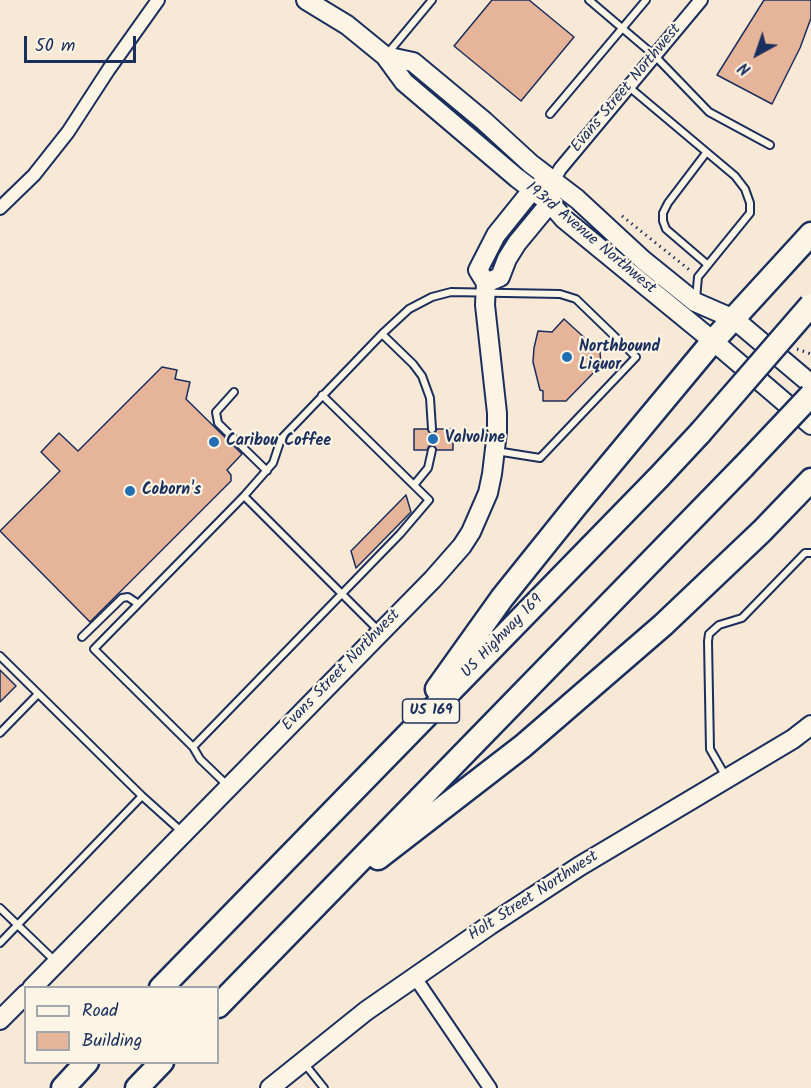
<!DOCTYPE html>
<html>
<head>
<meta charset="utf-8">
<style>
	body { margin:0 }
	#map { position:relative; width:811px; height:1088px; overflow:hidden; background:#f8e8d6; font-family:Kalam,sans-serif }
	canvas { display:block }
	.legend { position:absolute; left:24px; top:986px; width:195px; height:78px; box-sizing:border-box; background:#fcf5e5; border:2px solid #a2a6af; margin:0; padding:8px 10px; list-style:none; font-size:18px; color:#1b2f5e }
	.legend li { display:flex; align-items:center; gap:12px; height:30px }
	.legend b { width:30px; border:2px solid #a2a6af }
	.north { position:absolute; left:727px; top:24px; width:60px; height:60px; -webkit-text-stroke:4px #fcf5e5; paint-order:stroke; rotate:220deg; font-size:16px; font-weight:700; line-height:24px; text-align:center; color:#1b2f5e }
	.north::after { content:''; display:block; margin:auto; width:21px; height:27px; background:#1b2f5e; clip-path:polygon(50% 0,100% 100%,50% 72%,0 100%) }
	.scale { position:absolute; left:24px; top:36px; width:112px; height:27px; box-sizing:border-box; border:3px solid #1b2f5e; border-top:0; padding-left:8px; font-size:18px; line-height:21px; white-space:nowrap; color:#1b2f5e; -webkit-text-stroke:4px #fcf5e5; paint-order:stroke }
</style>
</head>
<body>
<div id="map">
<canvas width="811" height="1088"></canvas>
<ul class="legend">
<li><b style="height:8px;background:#fcf5e5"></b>Road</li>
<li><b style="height:16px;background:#e6b498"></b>Building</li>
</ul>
<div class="north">N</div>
<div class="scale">50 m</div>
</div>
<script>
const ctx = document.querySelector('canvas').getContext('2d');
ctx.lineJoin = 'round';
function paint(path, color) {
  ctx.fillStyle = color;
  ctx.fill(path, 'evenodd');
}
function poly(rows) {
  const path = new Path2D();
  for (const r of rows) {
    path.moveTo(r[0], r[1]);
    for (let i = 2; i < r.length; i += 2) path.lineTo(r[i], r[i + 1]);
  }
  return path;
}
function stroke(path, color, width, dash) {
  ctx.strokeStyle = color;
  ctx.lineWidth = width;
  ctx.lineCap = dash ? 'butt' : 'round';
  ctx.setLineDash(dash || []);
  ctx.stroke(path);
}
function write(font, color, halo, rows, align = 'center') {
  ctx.font = font + ' Kalam,sans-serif';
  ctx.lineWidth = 4.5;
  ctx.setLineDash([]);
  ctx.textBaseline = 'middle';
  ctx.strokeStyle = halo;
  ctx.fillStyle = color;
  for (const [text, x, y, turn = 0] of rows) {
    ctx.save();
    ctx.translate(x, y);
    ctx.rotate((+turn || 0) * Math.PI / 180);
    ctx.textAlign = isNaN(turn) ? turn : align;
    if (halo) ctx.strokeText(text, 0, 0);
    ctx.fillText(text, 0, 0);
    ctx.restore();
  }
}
const building = poly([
	[492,0,529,0,574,37,521,101,454,46,492,0],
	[764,0,811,0,811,18,800,48,772,104,717,75,764,0],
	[564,319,600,352,601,365,566,401,543,401,543,391,540,390,533,362,534,348,538,331,552,332,564,319],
	[162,367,177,370,175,379,190,382,186,399,242,454,227,470,231,475,231,481,90,622,0,531,60,471,41,452,59,433,78,451,162,367],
	[414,429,427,429,432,434,435,433,437,429,453,429,453,450,437,450,433,445,429,446,427,450,414,450,414,429],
	[406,495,411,512,356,568,351,551,406,495],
	[0,670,16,686,0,702,0,670]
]);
paint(building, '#e6b498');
stroke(building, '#1b2f5e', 1.5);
const lane = poly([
	[589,0,655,56,709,112,770,145],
	[388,53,432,0],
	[629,87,735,176,745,189,750,203,750,213,698,277,696,299],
	[550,114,646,0],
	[706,153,668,203,663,213,663,221,666,229,708,265],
	[382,334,413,364,422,376,430,398,432,429],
	[234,392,216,412,218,423,267,471],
	[414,485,428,468,432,450],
	[244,496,379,631],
	[82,637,122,598,128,597,137,603],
	[0,656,142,796,181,831],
	[0,733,38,694],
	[193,747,400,534,429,500,322,395],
	[726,777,710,749,708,641,709,634,719,625,742,618,805,553,811,553],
	[227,785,200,759,193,747,94,649,244,496,273,463,281,439,382,334,409,309,432,297,451,292,560,294,576,299,636,357,540,458,496,451],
	[0,908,56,962],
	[0,943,142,796],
	[304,1063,324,1088]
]);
const street = poly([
	[554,180,560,169,701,0],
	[0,208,34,175,68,132,109,69,158,0],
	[414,976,490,1088]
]);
const secondary = poly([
	[306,0,347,25,385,56,404,82,517,178,550,203,564,219,713,341,811,425],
	[385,56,413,62,484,121,531,164,577,199,643,260,695,302,734,319,811,384],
	[486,283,500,277,507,259,517,243,550,203,552,193],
	[32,988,433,579,462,546,471,532,488,493,492,474,497,432,497,413,485,305,486,283,478,270,496,235,533,189,554,180],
	[0,1020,26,994],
	[270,1088,366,1011,490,925,580,866,793,739,811,725]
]);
const highway = poly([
	[437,689,502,598,575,507,713,341,811,234],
	[378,858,523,746,663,625,762,531,811,480],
	[161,988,659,477,700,433],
	[218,1006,743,467],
	[63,1088,87,1062],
	[137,1088,162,1062]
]);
stroke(lane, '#1b2f5e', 10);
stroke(street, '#1b2f5e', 16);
stroke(secondary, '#1b2f5e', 22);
stroke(highway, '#1b2f5e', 27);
stroke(poly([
	[622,216,692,272],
	[797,349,811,354]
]), '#1b2f5e', 3, [1.5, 4.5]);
stroke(lane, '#fcf5e5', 6);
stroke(street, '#fcf5e5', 12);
stroke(secondary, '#fcf5e5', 18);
stroke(highway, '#fcf5e5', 22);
const highwayBridge = poly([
	[700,433,811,305],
	[743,467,811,395]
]);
stroke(highwayBridge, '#1b2f5e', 27, []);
stroke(highwayBridge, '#fcf5e5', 22);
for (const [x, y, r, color] of [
	[567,357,6,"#1f6fb2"],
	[433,439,6,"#1f6fb2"],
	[214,442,6,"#1f6fb2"],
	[130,491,6,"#1f6fb2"]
]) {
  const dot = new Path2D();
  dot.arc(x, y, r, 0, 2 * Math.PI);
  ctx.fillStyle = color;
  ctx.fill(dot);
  stroke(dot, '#fcf5e5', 2);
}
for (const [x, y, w] of [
	[431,711,57]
]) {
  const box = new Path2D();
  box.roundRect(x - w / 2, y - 12, w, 24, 4.5);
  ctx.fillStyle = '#fcf5e5';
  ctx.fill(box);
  stroke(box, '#1b2f5e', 1.5);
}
write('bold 15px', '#1b2f5e', null, [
	["US 169",431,711]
]);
write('16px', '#1b2f5e', '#fcf5e5', [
	["Evans Street Northwest",627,89,-50],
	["193rd Avenue Northwest",590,239,40],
	["US Highway 169",503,637,-46],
	["Evans Street Northwest",342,671,-46],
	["Holt Street Northwest",534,897,-33]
]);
write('bold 16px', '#1b2f5e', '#fcf5e5', [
	["Northbound",579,348],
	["Liquor",579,366],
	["Valvoline",445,439],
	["Caribou Coffee",226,442],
	["Coborn's",142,491]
], 'left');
</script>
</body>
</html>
